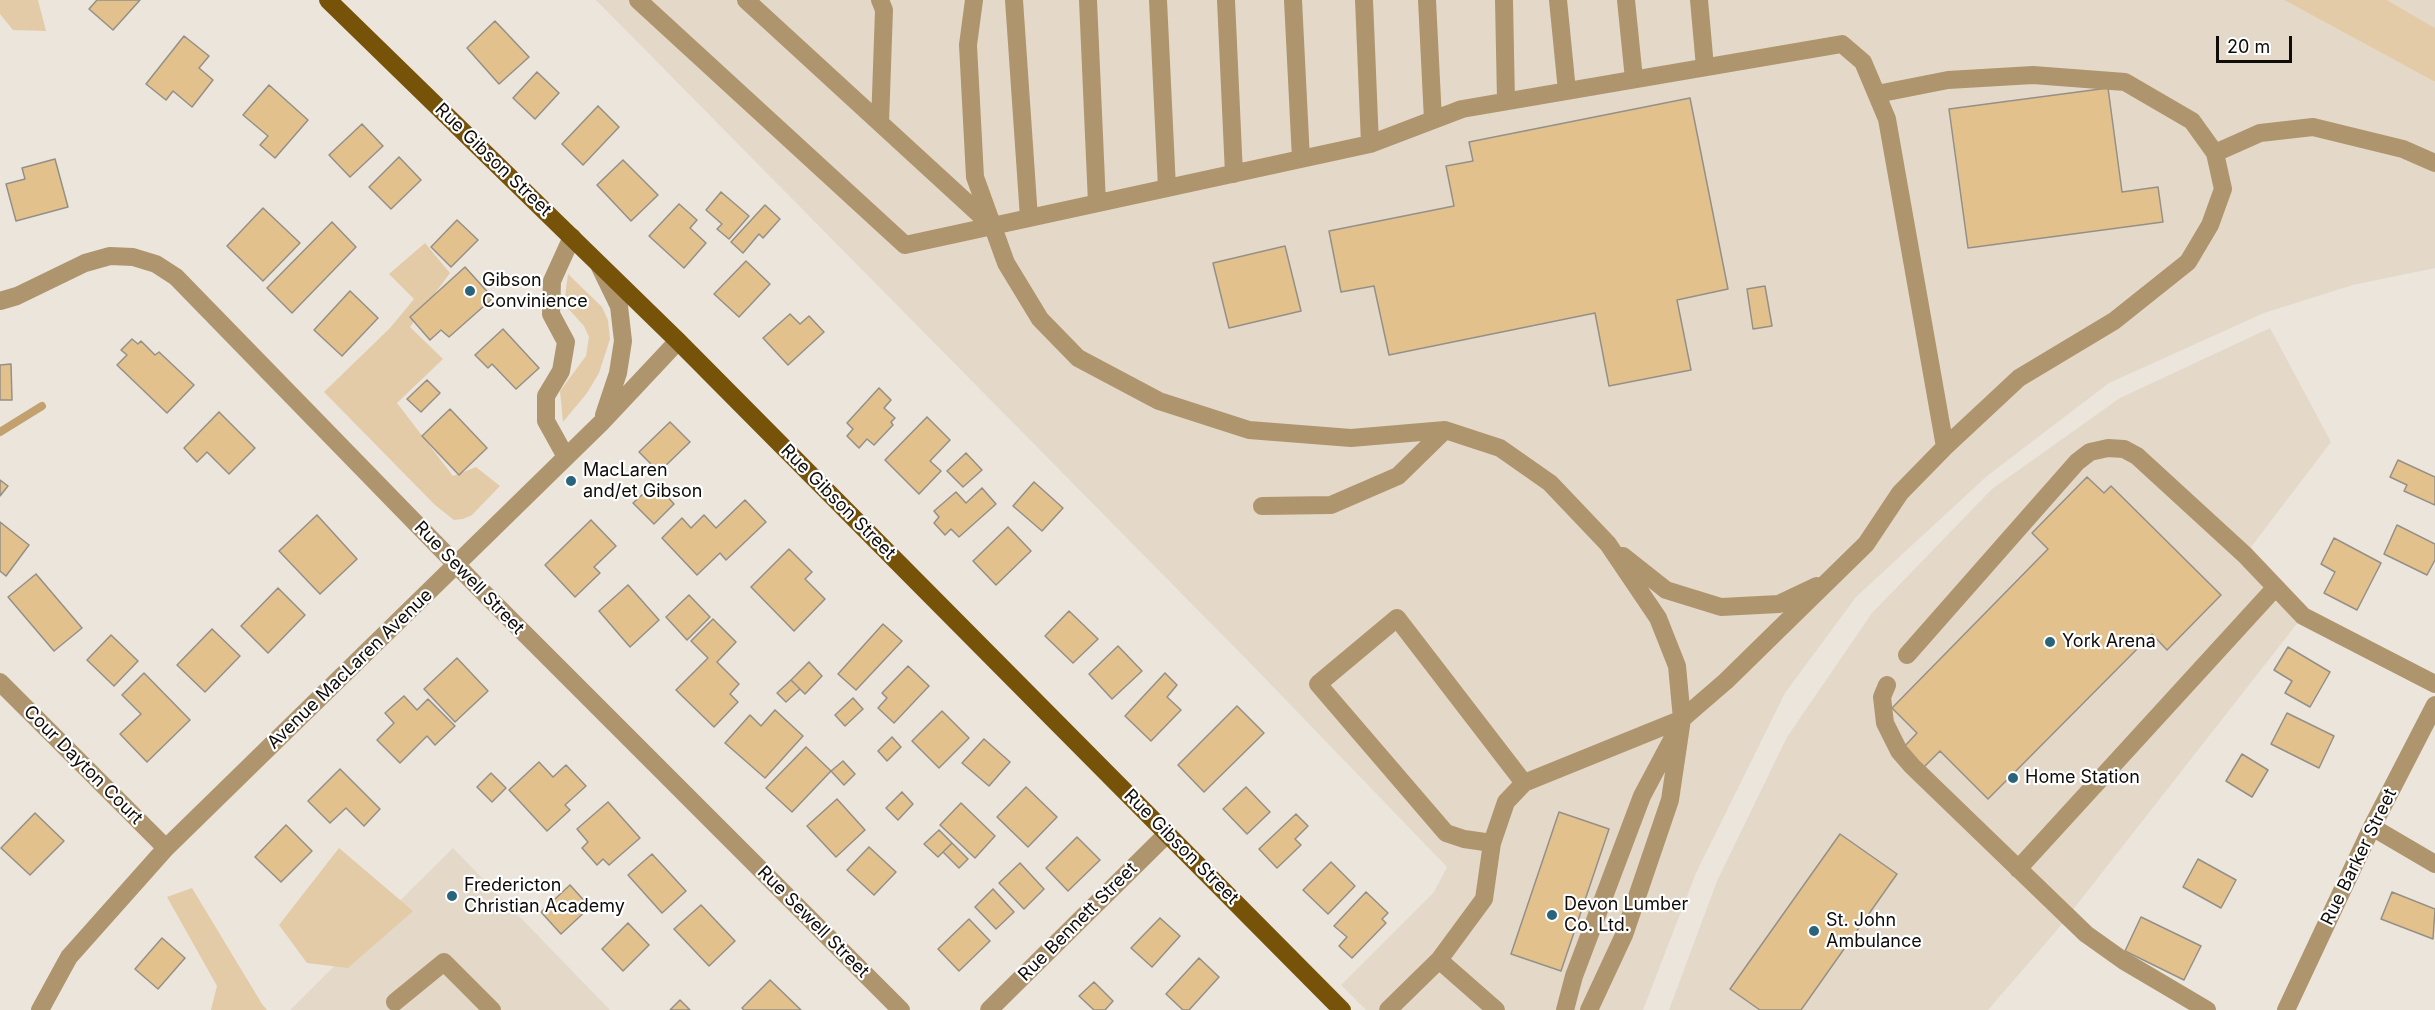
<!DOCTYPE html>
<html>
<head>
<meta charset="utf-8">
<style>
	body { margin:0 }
	#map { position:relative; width:2435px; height:1010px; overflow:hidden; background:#ebe5dc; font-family:Inter,sans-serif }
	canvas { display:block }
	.scale { position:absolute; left:2216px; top:36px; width:76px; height:27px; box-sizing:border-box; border:3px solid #0f0c09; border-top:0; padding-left:8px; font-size:18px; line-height:21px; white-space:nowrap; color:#0f0c09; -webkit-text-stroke:4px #fff; paint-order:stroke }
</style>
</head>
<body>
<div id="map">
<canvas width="2435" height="1010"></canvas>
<div class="scale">20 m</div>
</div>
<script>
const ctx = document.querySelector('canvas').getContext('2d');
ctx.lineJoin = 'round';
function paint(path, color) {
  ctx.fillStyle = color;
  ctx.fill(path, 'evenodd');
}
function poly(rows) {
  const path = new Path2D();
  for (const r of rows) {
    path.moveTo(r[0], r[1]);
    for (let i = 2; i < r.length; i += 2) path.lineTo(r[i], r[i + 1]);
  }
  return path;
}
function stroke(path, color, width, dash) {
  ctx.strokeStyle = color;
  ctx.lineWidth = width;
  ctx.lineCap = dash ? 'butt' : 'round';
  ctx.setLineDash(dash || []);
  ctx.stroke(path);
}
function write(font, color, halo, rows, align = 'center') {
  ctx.font = font + ' Inter,sans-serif';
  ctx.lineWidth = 4.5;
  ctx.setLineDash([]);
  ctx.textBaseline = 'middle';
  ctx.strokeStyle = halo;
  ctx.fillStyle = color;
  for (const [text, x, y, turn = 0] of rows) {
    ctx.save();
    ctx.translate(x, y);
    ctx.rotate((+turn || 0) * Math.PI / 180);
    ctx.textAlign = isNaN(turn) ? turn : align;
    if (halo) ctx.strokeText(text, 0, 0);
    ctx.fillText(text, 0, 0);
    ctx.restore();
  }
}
paint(poly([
	[596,0,2284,0,2435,82,2435,268,2353,285,2264,313,2109,383,1987,476,1856,597,1785,693,1696,873,1643,1010,1366,1010,1341,985,1434,892,1447,867,1254,667],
	[2387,0,2435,0,2435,28],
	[2270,328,2331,442,2245,555,2303,616,2057,930,1988,1010,1669,1010,1717,881,1787,737,1872,613,1992,489,2120,398],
	[453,848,610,1010,290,1010]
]), '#e4d9c9');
paint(poly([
	[0,0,38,0,46,31,13,30,0,14],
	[2284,0,2387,0,2435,28,2435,82],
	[425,243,450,273,410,327,443,359,397,403,453,476,476,467,500,486,472,515,463,519,454,520,435,505,324,392,390,328,414,299,389,274],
	[568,274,602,307,608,320,610,339,599,373,587,393,563,422,560,391,586,356,589,337,584,326,564,304],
	[339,848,413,911,348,968,307,963,279,925],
	[192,888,262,1004,267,1010,211,1010,217,986,167,897]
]), '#e3cba7');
stroke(poly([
	[0,432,42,406]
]), '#c2a16e', 8);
const building = poly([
	[97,0,140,0,113,30,89,9,97,0],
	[495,21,529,57,499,84,467,48,495,21],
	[184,36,209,56,199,68,213,80,192,107,173,91,166,100,146,84,184,36],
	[537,72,559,93,535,119,513,98,537,72],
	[269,85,308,120,275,158,260,145,268,136,243,115,269,85],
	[2108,88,2122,192,2158,187,2163,222,1968,248,1949,109,2108,88],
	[1690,98,1728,289,1677,300,1691,370,1609,386,1595,313,1389,355,1374,286,1341,292,1329,231,1454,206,1446,166,1473,161,1469,142,1690,98],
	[598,106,619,127,583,165,562,144,598,106],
	[362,124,383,146,350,177,329,155,362,124],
	[399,157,421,180,391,209,369,187,399,157],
	[55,159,68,207,16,221,6,184,25,179,22,168,55,159],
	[623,160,658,195,631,221,597,185,623,160],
	[721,192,749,216,729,239,717,229,722,224,706,210,721,192],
	[679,204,697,220,690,228,706,243,684,268,649,236,679,204],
	[765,205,780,219,763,238,759,234,743,253,731,242,765,205],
	[263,208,300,243,263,281,227,246,263,208],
	[457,220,478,240,451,267,431,247,457,220],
	[332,222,356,247,292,313,267,288,332,222],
	[1285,246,1301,311,1229,328,1213,263,1285,246],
	[746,261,770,284,739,317,714,294,746,261],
	[465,267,493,298,449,337,441,330,430,340,410,317,465,267],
	[1765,286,1772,326,1753,329,1747,289,1765,286],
	[350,291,378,318,342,356,314,330,350,291],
	[790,314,800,324,809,316,824,332,788,365,763,338,790,314],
	[503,329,539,368,516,389,492,364,488,368,475,355,503,329],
	[132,339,138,344,141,341,155,355,159,352,194,385,167,413,117,365,127,355,121,350,132,339],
	[11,364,12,400,0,400,0,365,11,364],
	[427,380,440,393,421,412,407,399,427,380],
	[879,388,891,400,884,408,895,418,891,422,893,425,874,445,867,439,859,448,847,436,853,429,847,423,879,388],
	[450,409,487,448,459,475,422,436,450,409],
	[219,412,255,448,229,474,207,452,197,462,184,448,219,412],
	[927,417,950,440,930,461,941,471,919,494,885,460,927,417],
	[670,422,690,442,659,472,639,452,670,422],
	[966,453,982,470,963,487,947,471,966,453],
	[2398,460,2435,477,2435,505,2404,491,2407,485,2390,477,2398,460],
	[2087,477,2104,493,2111,486,2221,595,2167,650,2152,634,1988,799,1940,751,1923,768,1903,748,1917,733,1892,708,2048,549,2032,533,2087,477],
	[0,480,8,486,0,496,0,480],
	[1034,482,1063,508,1042,531,1013,506,1034,482],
	[655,483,674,504,654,524,633,503,655,483],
	[982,488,996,504,959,537,951,529,945,535,934,523,939,517,934,511,956,492,966,503,982,488],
	[745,500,766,522,726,560,720,553,697,575,662,538,682,518,691,528,704,515,716,528,745,500],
	[317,515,357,559,320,594,279,551,317,515],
	[591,520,616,546,594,567,600,573,575,597,545,565,591,520],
	[0,522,29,545,6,576,0,571,0,522],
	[2397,525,2435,544,2435,560,2427,575,2384,554,2397,525],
	[1008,527,1031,551,996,585,973,561,1008,527],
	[2334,538,2381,563,2357,610,2324,593,2335,572,2321,564,2334,538],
	[789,549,812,572,805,579,825,599,794,631,751,587,789,549],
	[36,574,82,628,54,651,8,597,36,574],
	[628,585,659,620,630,647,599,611,628,585],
	[278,588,305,615,268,653,241,626,278,588],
	[689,595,710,617,687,640,666,617,689,595],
	[1069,611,1098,639,1073,663,1045,636,1069,611],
	[713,619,736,642,717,662,739,684,730,694,738,702,714,727,676,690,708,658,691,641,713,619],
	[883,624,902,641,856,690,838,674,883,624],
	[212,629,240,656,205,692,177,665,212,629],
	[111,635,138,661,114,686,87,660,111,635],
	[1118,646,1142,671,1112,699,1089,674,1118,646],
	[2288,647,2330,672,2310,707,2285,693,2292,681,2274,670,2288,647],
	[457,658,488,691,455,722,424,689,457,658],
	[809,662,822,676,805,694,791,680,809,662],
	[908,666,929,686,894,723,878,708,887,698,882,693,908,666],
	[144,673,190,720,147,762,120,734,141,714,122,695,144,673],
	[1165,673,1177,685,1167,697,1181,710,1151,741,1125,716,1165,673],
	[791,680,800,689,786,702,777,693,791,680],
	[404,696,417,710,428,699,455,726,435,745,427,736,400,763,377,740,394,723,385,713,404,696],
	[853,698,863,709,845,726,835,715,853,698],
	[1237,706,1264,733,1204,792,1178,765,1237,706],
	[775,710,803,736,765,778,725,743,750,715,761,726,775,710],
	[942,711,969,738,939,768,912,741,942,711],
	[2287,713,2334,736,2319,768,2271,744,2287,713],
	[892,737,901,747,887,761,878,751,892,737],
	[984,739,1010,762,989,786,962,763,984,739],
	[806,747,831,771,792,812,766,788,806,747],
	[2242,754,2268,770,2252,797,2226,781,2242,754],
	[843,761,855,774,844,785,831,771,843,761],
	[539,762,553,777,566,765,586,786,565,805,570,810,547,831,509,790,539,762],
	[340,769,380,809,364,826,346,808,330,823,308,801,340,769],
	[491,773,506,788,492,802,477,787,491,773],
	[1026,787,1057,817,1028,847,997,817,1026,787],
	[1246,787,1270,812,1247,834,1223,809,1246,787],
	[902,792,913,804,898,820,886,808,902,792],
	[837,799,865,830,836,857,807,826,837,799],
	[608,802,640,838,609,865,603,859,597,865,582,848,588,842,577,829,608,802],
	[961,803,995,836,975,858,940,825,961,803],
	[1559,812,1609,829,1561,971,1511,954,1559,812],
	[35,813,64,841,30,875,1,848,35,813],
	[1296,814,1308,826,1295,839,1301,845,1277,868,1259,849,1296,814],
	[286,825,312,851,281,882,255,857,286,825],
	[939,830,952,843,938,857,924,844,939,830],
	[1840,834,1897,874,1801,1010,1760,1010,1730,989,1840,834],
	[1077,837,1100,860,1068,891,1046,868,1077,837],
	[952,843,968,859,959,868,943,852,952,843],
	[869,847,896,872,874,895,847,870,869,847],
	[652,854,686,891,662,913,628,875,652,854],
	[2198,859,2236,880,2221,908,2183,887,2198,859],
	[1331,862,1355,886,1328,914,1303,890,1331,862],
	[1020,863,1044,889,1024,909,999,883,1020,863],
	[570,885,590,907,561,934,541,912,570,885],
	[993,889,1014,912,996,929,975,907,993,889],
	[1366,892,1388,913,1382,919,1386,923,1352,958,1339,946,1347,937,1334,926,1366,892],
	[2392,892,2435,909,2433,939,2381,919,2392,892],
	[701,905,735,941,709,966,674,929,701,905],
	[2141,917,2201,946,2184,980,2125,951,2141,917],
	[1160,918,1180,936,1152,967,1131,948,1160,918],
	[969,919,990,941,959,971,938,949,969,919],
	[628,923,649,945,623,971,602,949,628,923],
	[162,938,185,958,158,989,135,969,162,938],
	[1199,958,1219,977,1189,1010,1183,1010,1166,994,1199,958],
	[770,980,801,1010,744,1010,742,1008,770,980],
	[1094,982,1113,1001,1105,1010,1094,1010,1079,996,1094,982],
	[680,1000,690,1010,670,1010,680,1000]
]);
paint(building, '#e3c18d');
stroke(building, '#959087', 1.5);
stroke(poly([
	[638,0,905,245,1370,144,1462,109,1842,44,1863,62,1887,119,1945,447],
	[746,0,989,223],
	[880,0,884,10,880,123],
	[974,0,968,45,975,177,1006,263,1040,319,1078,358,1159,401,1249,430,1351,438,1445,430,1500,448,1550,483,1608,544,1658,618,1677,666,1682,719,1670,800,1624,935,1589,1010],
	[1014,0,1029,218],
	[1088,0,1097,203],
	[1158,0,1167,188],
	[1226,0,1234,174],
	[1293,0,1301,159],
	[1364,0,1370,144],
	[1427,0,1433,120],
	[1504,0,1506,101],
	[1558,0,1567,91],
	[1626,0,1634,79],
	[1699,0,1705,67],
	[2215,153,2260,133,2313,127,2403,149,2435,163],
	[600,267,619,306,623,341,618,373,604,415],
	[0,301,17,296,85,263,110,256,133,257,156,264,176,277,476,585,901,1010],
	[566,457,546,421,546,396,561,371,566,342,551,314,552,281,572,237],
	[1262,506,1331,505,1398,476,1445,430],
	[1623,556,1666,590,1721,607,1779,604,1817,586],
	[1907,655,2077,462,2090,452,2108,448,2124,449,2137,456,2245,555,2303,616,2435,684],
	[0,682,166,848],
	[1887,685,1882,697,1885,723,1899,751,1912,766,2086,934,2124,961,2207,1010],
	[2372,827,2435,864],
	[1492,843,1464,839,1446,833,1318,684,1397,618,1524,783],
	[2018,869,2275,588],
	[1439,960,1484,899,1492,843,1506,802,1524,783,1682,719,1726,681,1866,544,1900,493,1945,447,2019,378,2114,321,2188,262,2210,225,2223,189,2215,153,2192,121,2125,82,2033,75,1948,80,1877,94],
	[395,1002,444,962,492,1010],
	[40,1010,69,957,166,848,601,423,678,341],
	[989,1010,1168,833],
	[1388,1010,1439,960,1496,1010],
	[1565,1010,1574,976,1642,796,1675,734],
	[2286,1010,2372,827,2435,705]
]), '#af956e', 18);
stroke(poly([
	[328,0,678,341,1342,1010]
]), '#77530a', 18);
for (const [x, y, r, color] of [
	[470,291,6,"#29647c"],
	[571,481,6,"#29647c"],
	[2050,642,6,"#29647c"],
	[2013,778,6,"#29647c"],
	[452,896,6,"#29647c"],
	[1552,915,6,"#29647c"],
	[1814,931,6,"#29647c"]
]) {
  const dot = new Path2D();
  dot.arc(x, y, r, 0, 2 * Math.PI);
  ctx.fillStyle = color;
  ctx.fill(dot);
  stroke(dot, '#fff', 2);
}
write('18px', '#0f0c09', '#fff', [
	["Rue Gibson Street",493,160,44],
	["Rue Gibson Street",838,502,45],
	["Rue Sewell Street",469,578,46],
	["Avenue MacLaren Avenue",350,669,-44],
	["Cour Dayton Court",83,765,45],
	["Rue Gibson Street",1181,847,45],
	["Rue Barker Street",2359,857,-64],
	["Rue Sewell Street",813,922,45],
	["Rue Bennett Street",1078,922,-45]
]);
write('18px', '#0f0c09', '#fff', [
	["Gibson",482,281],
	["Convinience",482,302],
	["MacLaren",583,471],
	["and/et Gibson",583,492],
	["York Arena",2062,642],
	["Home Station",2025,778],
	["Fredericton",464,886],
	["Christian Academy",464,907],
	["Devon Lumber",1564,905],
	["Co. Ltd.",1564,926],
	["St. John",1826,921],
	["Ambulance",1826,942]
], 'left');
</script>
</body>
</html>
